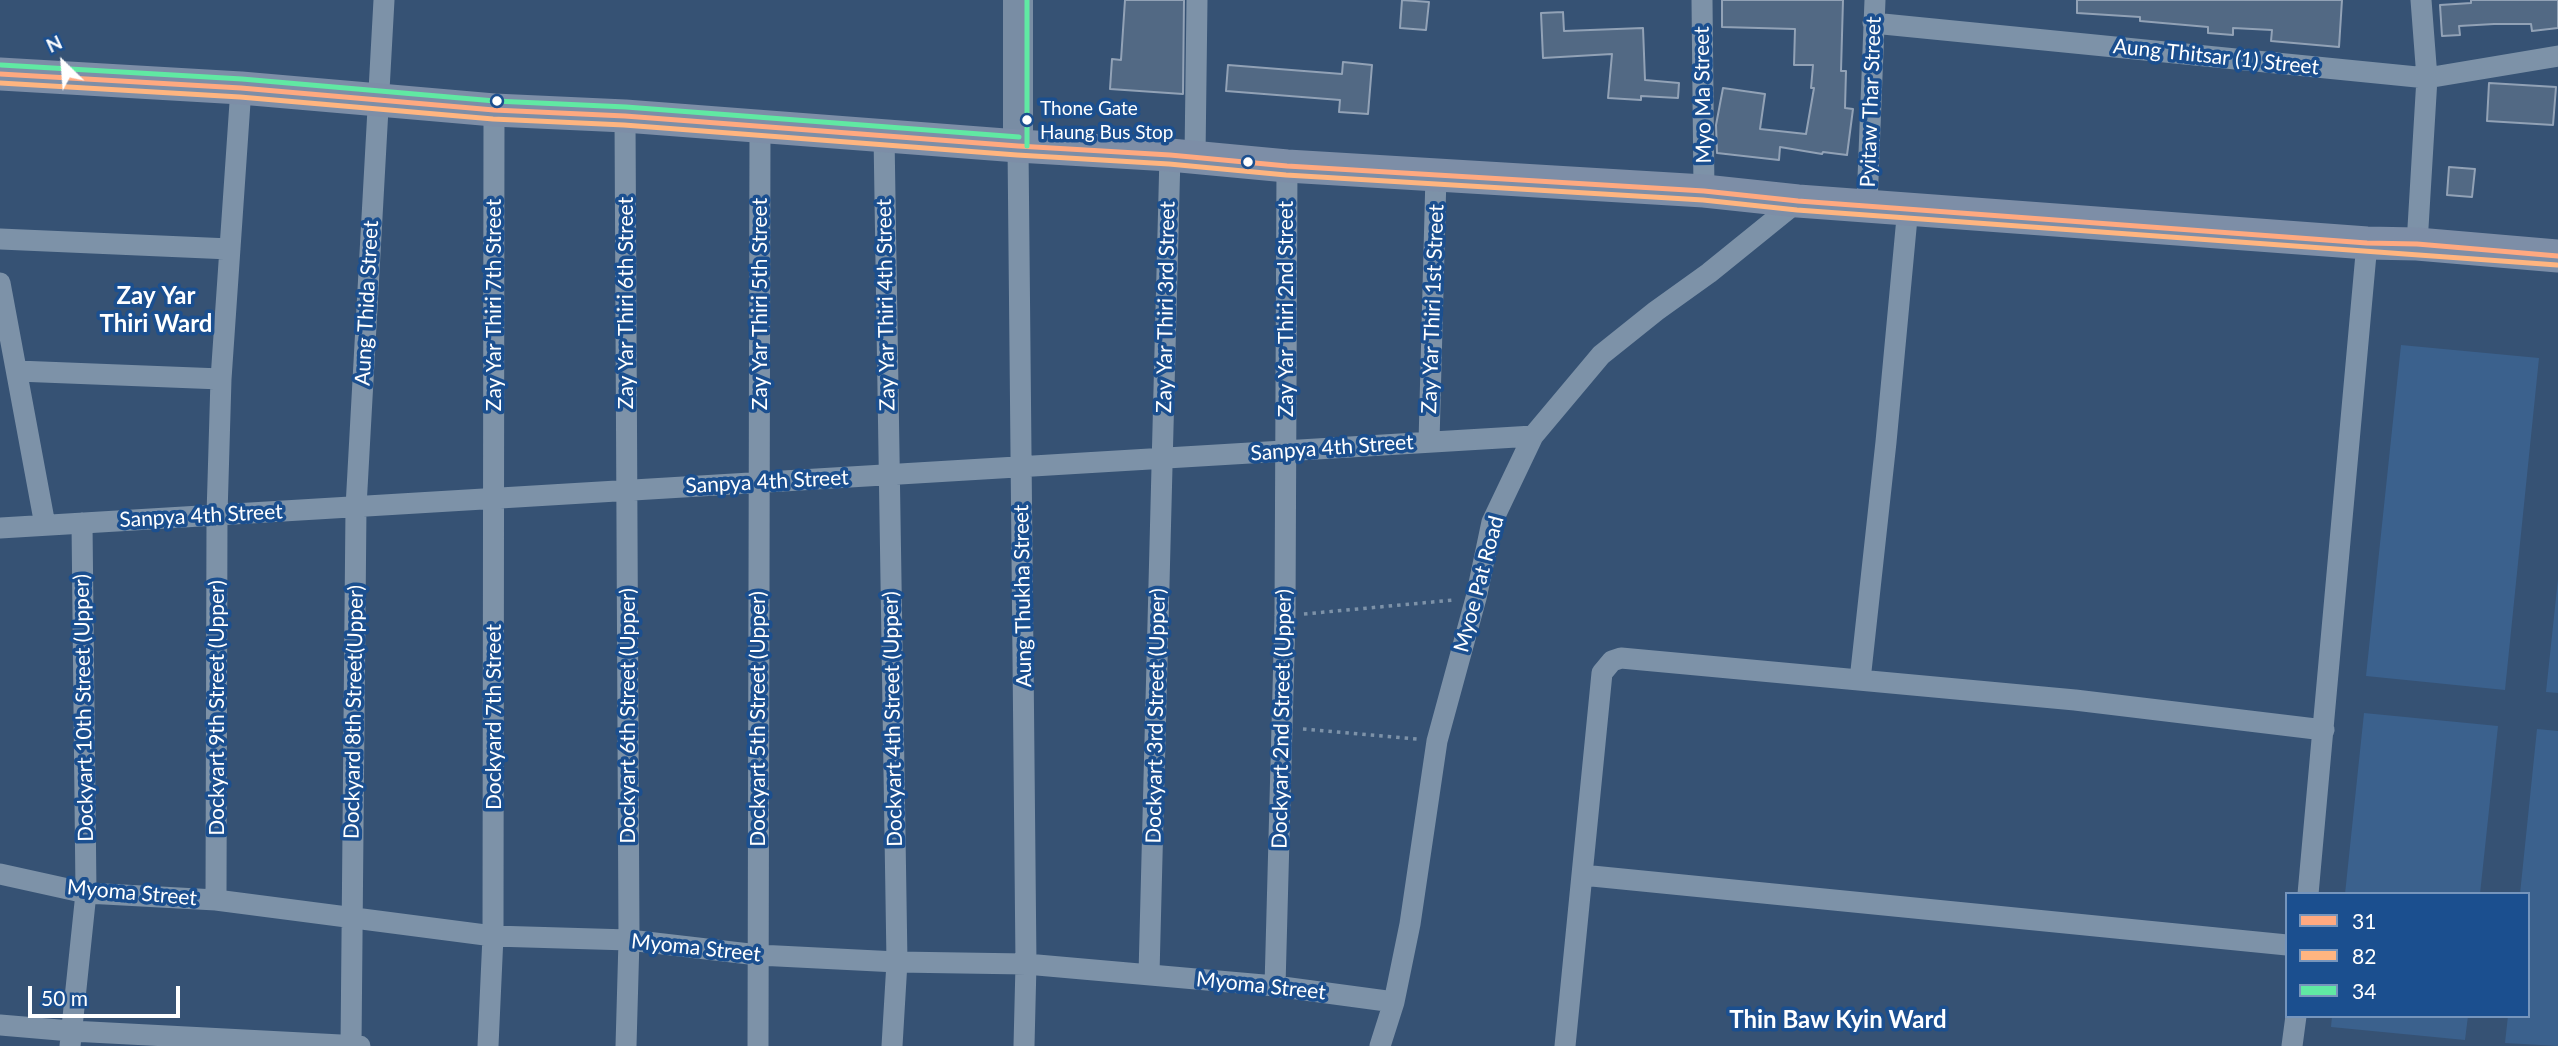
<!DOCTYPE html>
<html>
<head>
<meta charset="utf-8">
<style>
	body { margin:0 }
	#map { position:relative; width:2558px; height:1046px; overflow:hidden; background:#365274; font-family:Lato,sans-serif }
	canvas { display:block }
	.legend { position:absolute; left:2285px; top:892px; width:245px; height:126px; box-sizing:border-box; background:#1b4f8f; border:2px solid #7695bc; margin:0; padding:9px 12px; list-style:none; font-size:21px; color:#fff }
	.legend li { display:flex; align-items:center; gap:14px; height:35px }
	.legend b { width:35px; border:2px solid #7695bc }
	.north { position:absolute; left:28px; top:28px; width:70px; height:70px; -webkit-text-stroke:5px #1b4f8f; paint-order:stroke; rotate:335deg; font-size:19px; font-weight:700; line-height:28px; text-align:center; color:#fff }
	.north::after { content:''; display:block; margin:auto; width:24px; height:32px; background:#fff; clip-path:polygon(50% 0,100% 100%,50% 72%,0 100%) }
	.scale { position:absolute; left:28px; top:986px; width:152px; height:32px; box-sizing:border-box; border:4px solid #fff; border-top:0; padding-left:9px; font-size:21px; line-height:24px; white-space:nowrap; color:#fff; -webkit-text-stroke:5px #1b4f8f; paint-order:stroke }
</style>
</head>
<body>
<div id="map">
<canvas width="2558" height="1046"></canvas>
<ul class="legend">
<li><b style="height:9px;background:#ffa980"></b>31</li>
<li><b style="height:9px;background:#ffb580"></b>82</li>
<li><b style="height:9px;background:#60e9a3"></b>34</li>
</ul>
<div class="north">N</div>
<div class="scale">50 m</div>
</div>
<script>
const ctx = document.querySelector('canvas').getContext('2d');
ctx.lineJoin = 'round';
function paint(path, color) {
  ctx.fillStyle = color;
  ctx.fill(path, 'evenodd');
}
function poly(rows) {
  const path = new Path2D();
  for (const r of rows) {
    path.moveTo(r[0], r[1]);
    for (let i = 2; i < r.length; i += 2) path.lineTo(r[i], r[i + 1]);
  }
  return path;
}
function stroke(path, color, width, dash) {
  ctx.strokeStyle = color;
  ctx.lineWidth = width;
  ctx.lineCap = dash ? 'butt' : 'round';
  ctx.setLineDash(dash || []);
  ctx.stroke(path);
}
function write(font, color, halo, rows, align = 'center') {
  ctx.font = font + ' Lato,sans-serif';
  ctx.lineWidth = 7;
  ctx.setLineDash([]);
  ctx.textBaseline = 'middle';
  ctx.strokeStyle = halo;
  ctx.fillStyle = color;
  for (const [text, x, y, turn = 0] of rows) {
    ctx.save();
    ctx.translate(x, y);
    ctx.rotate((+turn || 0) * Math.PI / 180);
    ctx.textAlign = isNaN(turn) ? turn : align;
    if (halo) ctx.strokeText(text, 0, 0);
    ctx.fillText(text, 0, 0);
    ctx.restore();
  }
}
paint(poly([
	[2401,345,2539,358,2505,690,2366,676],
	[2558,579,2558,693,2546,692],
	[2364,713,2498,726,2480,894,2345,894],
	[2537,729,2558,731,2558,1046,2505,1043,2508,1016,2528,1016,2528,894,2520,894],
	[2332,1016,2468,1016,2465,1040,2331,1027]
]), '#3b618d');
const building = poly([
	[1125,0,1184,0,1183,94,1110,89,1112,59,1121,60,1125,0],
	[1402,0,1429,2,1426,30,1400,28,1402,0],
	[1722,0,1843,0,1841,71,1846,71,1845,108,1853,109,1847,155,1823,152,1822,154,1780,147,1779,160,1717,153,1716,125,1723,88,1765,94,1760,129,1806,134,1814,88,1811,88,1813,65,1794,65,1795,29,1722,27,1722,0],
	[2077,0,2342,0,2339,47,2271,41,2272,30,2233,28,2233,35,2208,33,2208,27,2140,21,2140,17,2077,13,2077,0],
	[2471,0,2558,0,2558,28,2532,31,2531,24,2494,24,2459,26,2460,35,2442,36,2440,5,2471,3,2471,0],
	[1563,12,1564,31,1643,28,1645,80,1679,83,1678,98,1641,96,1641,100,1608,98,1612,54,1543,58,1541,13,1563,12],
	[1343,62,1372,65,1368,114,1339,112,1340,100,1226,91,1228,65,1342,74,1343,62],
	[2489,83,2556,87,2553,125,2487,121,2489,83],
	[2449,167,2475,169,2472,197,2447,195,2449,167]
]);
paint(building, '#526984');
stroke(building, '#92a2b6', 2);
stroke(poly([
	[1304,614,1454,600],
	[1303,729,1417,739]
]), '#7d92a8', 3.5, [3.5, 5]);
stroke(poly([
	[1702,0,1704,191],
	[1873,23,2427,78,2558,56],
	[625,116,629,940,626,1046],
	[884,135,897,962,892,1046],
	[1018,146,1026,964,1024,1046],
	[1195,157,1197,0],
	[1867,204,1875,0],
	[0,239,230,249],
	[2417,244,2427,78,2421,0],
	[0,283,45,525],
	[17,371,221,379],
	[1429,442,1436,175],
	[0,528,1533,436],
	[1860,680,1886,442,1908,207],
	[0,874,86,893,216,900,493,936,629,940,758,955,897,962,1026,964,1275,986,1394,1002],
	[1582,875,2287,945],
	[2308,894,2367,243],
	[216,900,217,515,221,379,241,88],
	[1149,974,1170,155],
	[1275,986,1285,616,1287,166],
	[0,1025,71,1031,360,1046],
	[70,1046,86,893,82,523],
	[351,1046,356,507,384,0],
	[488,1046,493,936,494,110],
	[758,1046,760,126],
	[1380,1046,1394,1002,1410,924,1437,741,1476,598,1492,522,1533,436,1601,355,1656,311,1709,273,1798,201],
	[1565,1046,1602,673,1612,661,1621,658,2075,700,2324,730],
	[2292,1046,2296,1016]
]), '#7d92a8', 21);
stroke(poly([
	[1018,0,1018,146]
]), '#798da4', 30);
stroke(poly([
	[0,74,241,88,494,110,625,116,1018,146,1170,155,1287,166,1704,191,1798,201,2367,243,2417,244,2558,256]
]), '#7d8ea7', 33);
stroke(poly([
	[0,74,241,88,494,110,625,116,1018,146,1170,155,1287,166,1704,191,1798,201,2367,243,2417,244,2558,256]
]), '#ffa980', 5);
stroke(poly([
	[0,83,240,97,493,119,624,125,1017,155,1169,164,1286,175,1703,200,1797,210,2557,265]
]), '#ffb580', 5);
stroke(poly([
	[1027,0,1027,146],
	[1,65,242,79,495,101,626,107,1019,137]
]), '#60e9a3', 5);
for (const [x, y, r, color] of [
	[497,101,6,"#fff"],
	[1027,120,6,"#fff"],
	[1248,162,6,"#fff"]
]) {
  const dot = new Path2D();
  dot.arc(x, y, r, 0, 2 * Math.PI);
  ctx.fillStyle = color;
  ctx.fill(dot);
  stroke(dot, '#1b4f8f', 2.5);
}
write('19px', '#fff', '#1b4f8f', [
	["Thone Gate",1040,109],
	["Haung Bus Stop",1040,133]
], 'left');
write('21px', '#fff', '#1b4f8f', [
	["Aung Thitsar (1) Street",2216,57,6],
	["Myo Ma Street",1703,95,-91],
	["Pyitaw Thar Street",1871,102,-88],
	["Aung Thida Street",367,303,-87],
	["Zay Yar Thiri 6th Street",626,303,-90],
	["Zay Yar Thiri 5th Street",760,304,-90],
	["Zay Yar Thiri 7th Street",494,305,-90],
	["Zay Yar Thiri 4th Street",886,305,-91],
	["Zay Yar Thiri 3rd Street",1166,307,-89],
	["Zay Yar Thiri 2nd Street",1286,309,-90],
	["Zay Yar Thiri 1st Street",1433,309,-88],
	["Sanpya 4th Street",1332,448,-4],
	["Sanpya 4th Street",767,482,-3],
	["Sanpya 4th Street",201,516,-3],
	["Myoe Pat Road",1479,584,-75],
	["Aung Thukha Street",1023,596,-91],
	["Dockyart 10th Street (Upper)",84,708,-91],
	["Dockyart 9th Street (Upper)",217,708,-90],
	["Dockyard 8th Street(Upper)",354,712,-89],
	["Dockyart 6th Street (Upper)",628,716,-90],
	["Dockyart 3rd Street (Upper)",1156,716,-89],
	["Dockyard 7th Street",494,717,-90],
	["Dockyart 5th Street (Upper)",758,719,-90],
	["Dockyart 4th Street (Upper)",893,719,-91],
	["Dockyart 2nd Street (Upper)",1282,719,-89],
	["Myoma Street",132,893,5],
	["Myoma Street",696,948,6],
	["Myoma Street",1261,986,6]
]);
write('bold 24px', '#fff', '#1b4f8f', [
	["Zay Yar",156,296],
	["Thiri Ward",156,324],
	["Thin Baw Kyin Ward",1838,1020]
]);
</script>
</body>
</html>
